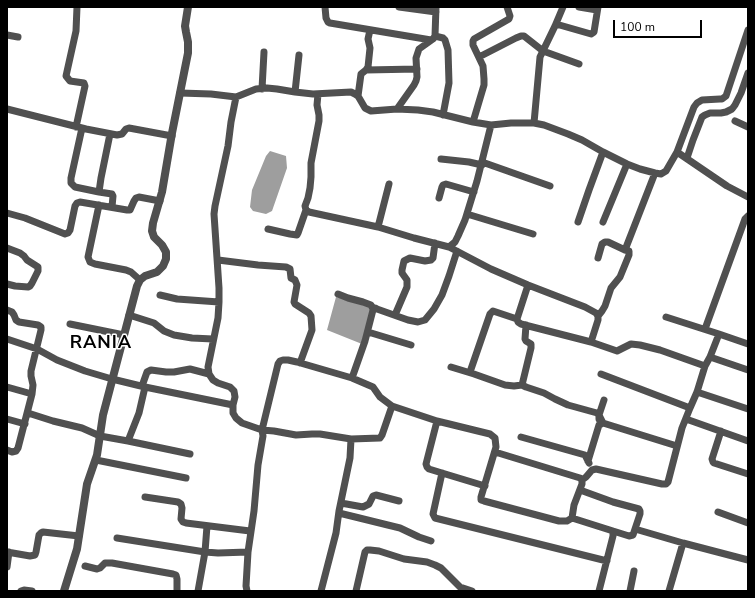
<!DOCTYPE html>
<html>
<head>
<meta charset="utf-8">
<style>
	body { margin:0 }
	#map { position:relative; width:755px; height:598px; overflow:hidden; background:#fff; font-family:"Nunito Sans",sans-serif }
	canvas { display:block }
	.frame { position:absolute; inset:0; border:8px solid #000; pointer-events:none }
	.scale { position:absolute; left:613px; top:20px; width:89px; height:18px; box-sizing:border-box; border:2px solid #000; border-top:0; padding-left:5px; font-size:12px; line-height:14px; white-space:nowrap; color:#000; -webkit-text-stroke:3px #fff; paint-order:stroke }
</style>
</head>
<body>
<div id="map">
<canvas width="755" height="598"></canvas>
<div class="frame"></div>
<div class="scale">100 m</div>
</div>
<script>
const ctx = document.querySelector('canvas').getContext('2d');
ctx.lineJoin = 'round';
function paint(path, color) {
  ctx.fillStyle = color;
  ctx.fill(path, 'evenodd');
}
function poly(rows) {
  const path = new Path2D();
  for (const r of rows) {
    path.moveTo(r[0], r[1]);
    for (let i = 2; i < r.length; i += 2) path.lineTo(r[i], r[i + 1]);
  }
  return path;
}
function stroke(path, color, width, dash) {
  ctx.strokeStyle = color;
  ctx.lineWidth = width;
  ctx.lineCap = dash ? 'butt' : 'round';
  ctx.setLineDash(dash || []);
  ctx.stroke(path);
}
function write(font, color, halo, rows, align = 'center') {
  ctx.font = font + ' "Nunito Sans",sans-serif';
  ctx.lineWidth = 3;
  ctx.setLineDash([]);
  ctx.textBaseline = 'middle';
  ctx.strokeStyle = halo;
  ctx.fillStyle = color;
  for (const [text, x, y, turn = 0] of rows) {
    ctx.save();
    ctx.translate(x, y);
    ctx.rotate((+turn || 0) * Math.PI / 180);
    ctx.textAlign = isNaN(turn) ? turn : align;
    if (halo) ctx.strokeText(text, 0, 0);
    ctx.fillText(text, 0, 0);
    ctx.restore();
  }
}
paint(poly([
	[270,151,286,156,287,168,272,211,266,214,253,211,250,207,252,190,266,156],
	[336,297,363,301,371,308,362,344,327,330]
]), '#9e9e9e');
stroke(poly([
	[325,7,326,18,328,22,330,23,431,40],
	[399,7,436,12],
	[579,7,597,10],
	[556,24,591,34,594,32,598,7],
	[7,35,18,37],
	[435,36,443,38,445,40,448,50,449,83,443,115],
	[479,57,516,38,521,36,524,36,543,51,579,64],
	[366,70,417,69],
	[262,89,264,52],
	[295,92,299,55],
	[180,93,211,94,236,97,256,89,267,88,277,89,295,92,313,94,351,92,355,94,358,96,365,108,371,111,397,109,418,110,433,112,473,122,491,125,511,123,534,123,544,125,568,134,582,140,603,152,627,164,640,169,655,173,661,174,666,171,677,152,727,186,748,197],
	[318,94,317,105,319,115,319,121,311,163,311,177,310,188,308,198,305,206,306,210,309,212,378,227,414,238,449,247,455,242,458,236,465,220,477,181,491,125],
	[358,96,361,74,366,70,368,67,370,48,368,39,370,30],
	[7,109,86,129,117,135,122,134,126,129,129,128,172,136],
	[397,109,414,85,416,81,417,77,416,58,419,49,433,39,435,36,436,7],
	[735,121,748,127],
	[473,122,484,85,484,79,483,66,473,45,473,41,474,39,509,19,510,16,507,7],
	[534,123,540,57,555,26,563,7],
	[76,127,85,86,84,83,70,81,66,76,76,31,77,7],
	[82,128,71,178,71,183,75,187,99,192,101,178,110,134],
	[677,152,694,107,697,103,702,100,720,99,722,99,726,96,748,30],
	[687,158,693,140,702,117,705,115,710,113,721,113,726,112,732,109,735,105,741,93,748,73],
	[441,159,469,162,482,165],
	[482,162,550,186],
	[99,192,112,194,113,196,112,207],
	[439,198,442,187,443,185,446,184,474,192],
	[99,205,88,257,90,262,95,264,126,270,131,272,140,280],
	[7,213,25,218,65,234,68,233,70,230,75,206,77,203,80,202,127,210,130,210,134,201,136,198,139,197,160,201],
	[467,214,533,234],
	[578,222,589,190,603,152],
	[603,222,627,164],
	[378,227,389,184],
	[268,229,290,234,297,235,298,233,306,210],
	[449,247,491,269,528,285,585,307,596,313,598,316,598,320,591,342,521,324,518,322,517,319,528,285],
	[7,248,20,253,24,256,27,260,38,267,38,271,32,283,30,286,28,287,15,286,7,284],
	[598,258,602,244,605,242,608,242,625,250,655,173],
	[218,260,258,265,286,267,290,269,291,278,295,280,297,285,294,302,295,304,309,313,311,316,312,330,300,363],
	[338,294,348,298,363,302,371,305,373,309],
	[160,295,177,299,219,302],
	[7,310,12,312,14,315,16,320,19,322,38,325,41,327,41,330,31,371,31,376,33,385,32,394,18,448,16,451,12,452,7,450],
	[129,315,154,323,164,331,174,335,192,338,213,339],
	[395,315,407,287,407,280,402,273,402,270,404,261,410,258,425,261,431,260,433,258,435,243],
	[598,316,602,311,605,306,611,288,620,277,629,255,629,251,625,250],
	[70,324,124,335],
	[526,325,525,339,526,341,531,344,531,348,522,385,526,387,544,393,555,399,568,405,597,413,599,415,603,423],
	[705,329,745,219,748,216],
	[368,332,411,345],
	[719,334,748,344],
	[7,339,37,349,57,360,85,371,112,379,145,387,233,405,233,413,236,418,242,423,262,430,263,436,258,465,254,511,248,552,246,586,247,591],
	[591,342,617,351,631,344,640,345,660,350,705,366],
	[710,357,748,370],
	[451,367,474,374,505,385,514,386,522,385],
	[470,372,490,314,493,311,517,319],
	[601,374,690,408],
	[352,378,365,341,373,310,375,308,377,309,408,320,418,322,425,320,434,309,442,295,449,276,457,251],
	[142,386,147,372,151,370,166,372,174,372,190,369,209,374],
	[7,387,32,394],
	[697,392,748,409],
	[233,405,235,397,234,391,230,387,218,383,213,380,209,374,208,367,218,318,219,302,219,288,214,214,215,206,228,146,231,122,236,97],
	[28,413,53,421,82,428,100,436,128,441,190,454],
	[7,419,25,424],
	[599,419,599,415,604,400],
	[686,419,748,441],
	[437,421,426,464,427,467,429,469,442,473,485,486],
	[721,431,712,459,713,462,714,463,748,474],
	[521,437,585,455,589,463],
	[351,439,380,438,382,435,392,406],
	[128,441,139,413,145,387],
	[495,452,580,478,582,480,582,484,574,505,572,518],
	[96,460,186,478],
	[588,461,599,425,603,423,677,446],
	[442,473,433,514,435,518,607,561],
	[582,480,586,477,592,470,596,469,662,484,666,484,668,482,682,428,690,408,697,392,705,366,710,357,719,334,666,317],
	[580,490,613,502,639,509,640,511,640,514,633,535,629,536,613,531],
	[145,497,178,502,181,504,182,508,181,519,183,522,186,523,250,531],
	[341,503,363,507,369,504,373,496,376,495,399,501],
	[718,512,748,523],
	[339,513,400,528,419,537,431,541],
	[635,529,683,543,748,560],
	[117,538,205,552,218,553,248,552],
	[7,552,30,556,35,555,36,552,39,535,41,533,43,532,79,536],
	[85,566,97,569,100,568,105,563,112,563,173,574,176,575,177,579,177,591],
	[7,567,9,552],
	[21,591,24,590,32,591],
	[198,591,205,552,207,526],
	[321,591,336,533,339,511,350,458,351,439,320,434,312,434,296,435,274,431,262,430,278,364,280,361,283,360,288,360,297,362,352,378,373,387,380,397,392,406,437,421,490,434,495,438,496,447,481,497,481,500,484,501,559,521,567,521,572,518,613,531,613,536,599,591],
	[356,591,365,552,367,550,370,550,379,551,404,559,427,562,435,565,441,568,460,587,472,591],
	[630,591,634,571],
	[669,591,683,543]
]), '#505050', 7);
stroke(poly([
	[64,591,77,549,87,484,97,455,103,415,137,286,140,280,145,276,157,272,163,266,166,259,166,252,162,245,154,237,152,231,153,223,162,192,172,133,188,53,188,42,186,32,185,26,188,7]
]), '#505050', 8);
ctx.letterSpacing = '1px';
write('bold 18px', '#000', '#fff', [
	["RANIA",101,344]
]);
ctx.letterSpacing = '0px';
</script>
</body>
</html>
